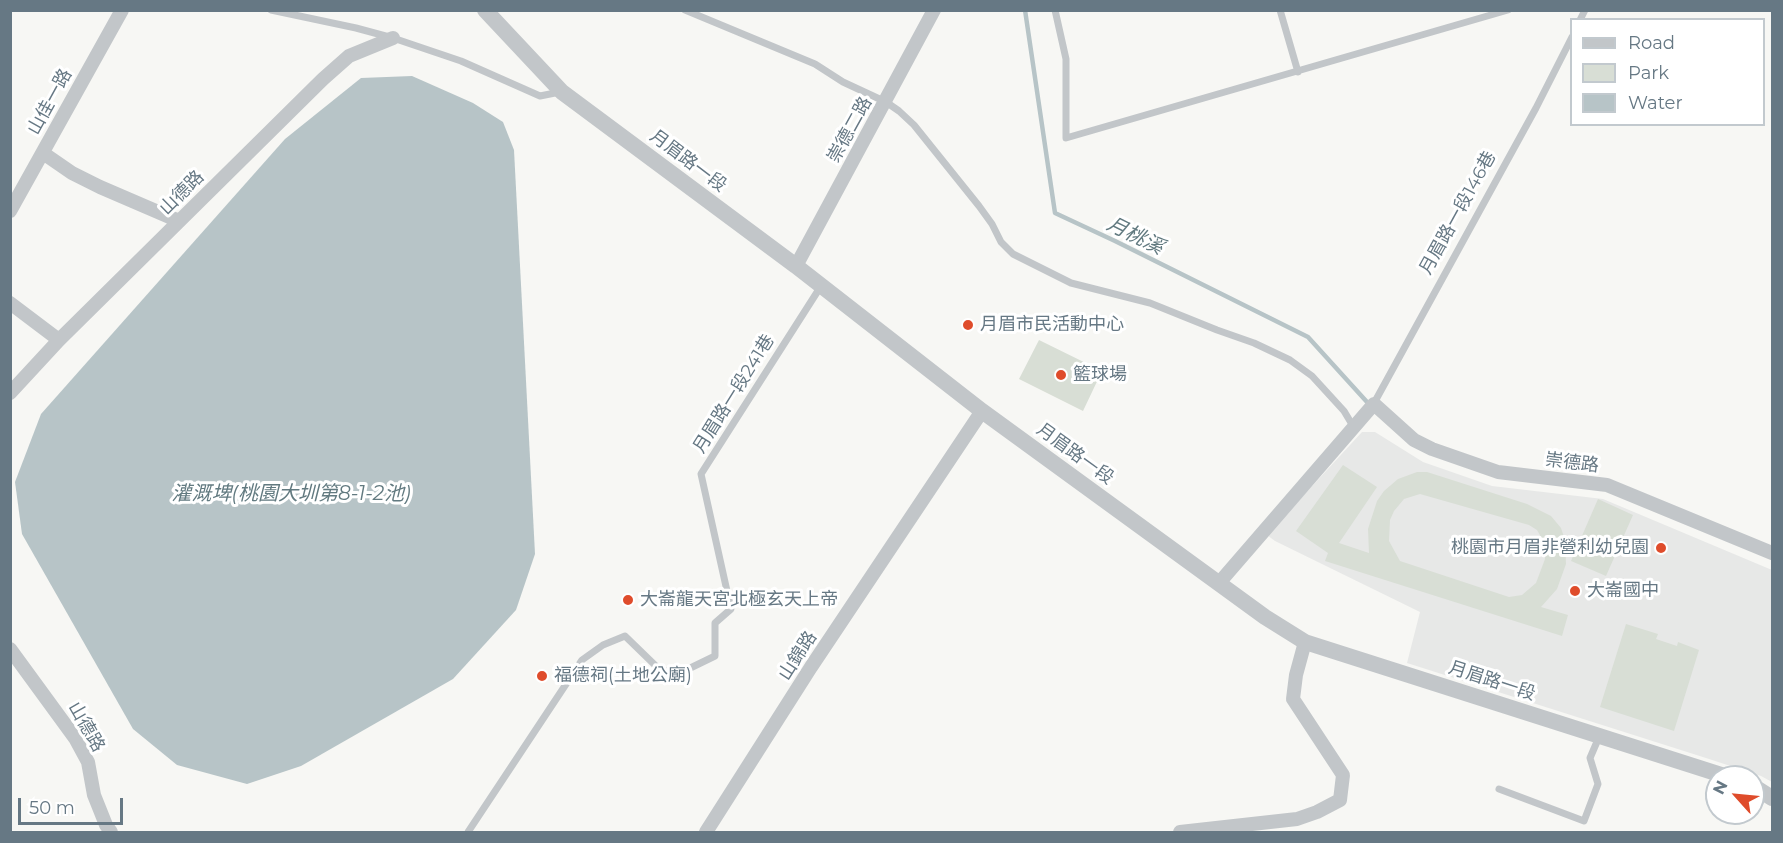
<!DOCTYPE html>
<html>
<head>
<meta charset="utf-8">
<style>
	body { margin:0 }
	#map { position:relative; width:1783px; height:843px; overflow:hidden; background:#f7f7f4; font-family:Montserrat,sans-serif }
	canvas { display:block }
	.frame { position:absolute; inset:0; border:12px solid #667884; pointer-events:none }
	.legend { position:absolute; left:1570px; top:18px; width:195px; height:108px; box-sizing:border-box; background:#fff; border:2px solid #c2c9ce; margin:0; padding:8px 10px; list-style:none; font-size:18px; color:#667884 }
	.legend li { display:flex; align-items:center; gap:12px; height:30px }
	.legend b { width:30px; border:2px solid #c2c9ce }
	.north { position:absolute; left:1705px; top:765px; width:60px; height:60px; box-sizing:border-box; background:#fff; border:2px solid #c2c9ce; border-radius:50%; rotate:297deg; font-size:16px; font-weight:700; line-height:24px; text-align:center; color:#667884 }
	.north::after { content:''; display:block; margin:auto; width:21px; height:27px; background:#df4c2b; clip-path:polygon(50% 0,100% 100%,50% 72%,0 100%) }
	.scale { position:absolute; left:18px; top:798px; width:105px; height:27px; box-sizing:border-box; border:3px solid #667884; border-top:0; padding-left:8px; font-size:18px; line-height:21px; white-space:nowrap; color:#667884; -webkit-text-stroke:4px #fff; paint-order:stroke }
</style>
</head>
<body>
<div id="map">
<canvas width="1783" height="843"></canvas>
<div class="frame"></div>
<ul class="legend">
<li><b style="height:8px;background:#c2c6c9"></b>Road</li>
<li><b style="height:16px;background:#d8ded5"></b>Park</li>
<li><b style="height:16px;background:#b7c4c7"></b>Water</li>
</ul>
<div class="north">N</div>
<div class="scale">50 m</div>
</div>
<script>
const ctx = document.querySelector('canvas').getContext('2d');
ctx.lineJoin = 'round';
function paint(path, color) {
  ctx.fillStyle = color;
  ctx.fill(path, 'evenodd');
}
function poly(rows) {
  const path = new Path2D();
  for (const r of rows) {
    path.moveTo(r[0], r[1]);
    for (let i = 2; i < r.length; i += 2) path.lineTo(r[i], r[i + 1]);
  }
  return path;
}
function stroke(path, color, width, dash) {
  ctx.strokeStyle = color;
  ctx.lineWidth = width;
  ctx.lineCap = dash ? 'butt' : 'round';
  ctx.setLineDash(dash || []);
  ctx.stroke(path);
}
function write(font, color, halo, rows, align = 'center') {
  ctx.font = font + ' Montserrat,"Noto Sans TC",sans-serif';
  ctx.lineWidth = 6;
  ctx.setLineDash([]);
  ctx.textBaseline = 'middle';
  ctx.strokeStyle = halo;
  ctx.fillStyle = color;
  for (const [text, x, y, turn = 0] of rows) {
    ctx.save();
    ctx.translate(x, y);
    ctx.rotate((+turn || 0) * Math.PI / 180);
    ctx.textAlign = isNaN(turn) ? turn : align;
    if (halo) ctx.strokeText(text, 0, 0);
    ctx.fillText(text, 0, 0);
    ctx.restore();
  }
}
paint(poly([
	[1362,432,1375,432,1423,462,1492,486,1603,499,1772,570,1772,782,1761,776,1706,758,1407,663,1420,612,1275,541,1267,535]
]), '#e7e8e7');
paint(poly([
	[1039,340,1102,371,1083,411,1019,379],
	[1343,465,1377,487,1339,543,1369,553,1368,529,1377,501,1384,491,1398,479,1417,472,1427,472,1527,504,1551,516,1561,528,1565,540,1566,564,1557,589,1541,607,1568,615,1562,636,1325,561,1328,553,1296,531],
	[1420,494,1529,525,1537,530,1544,542,1545,559,1536,583,1522,595,1509,597,1400,561,1389,541,1390,520,1394,511,1404,499],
	[1598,499,1633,515,1606,576,1571,561],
	[1626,624,1658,634,1656,639,1677,646,1678,642,1699,650,1674,731,1600,707]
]), '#d8ded5');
paint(poly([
	[412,76,473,103,503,122,514,150,535,554,516,610,453,679,301,766,247,784,177,765,133,729,22,534,15,482,41,414,285,139,361,78]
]), '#b7c4c7');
stroke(poly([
	[1025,10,1055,213,1115,241,1308,337,1367,402]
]), '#b7c4c7', 4.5);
stroke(poly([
	[271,10,356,28,393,38,461,61,540,96,560,92],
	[685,10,815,64,843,82,886,102,899,111,914,125,979,206,992,224,1001,242,1013,254,1071,283,1150,303,1217,330,1254,343,1290,360,1312,376,1344,411,1353,426],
	[1055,10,1066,59,1066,138,1508,10],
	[1280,10,1298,72],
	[1580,20,1585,10],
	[1373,405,1536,108,1572,37],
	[1499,789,1584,821,1598,784,1590,758,1599,737],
	[468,832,582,660,603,645,625,636,659,669,678,674,715,656,715,623,731,609,701,474,821,286]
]), '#c2c6c9', 7);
stroke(poly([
	[43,153,72,173,100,187,179,221],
	[10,211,122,10],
	[796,266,934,10],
	[10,303,59,340],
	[10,393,59,340,323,79,349,56,393,38],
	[1374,404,1414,440,1432,449,1498,472,1607,485,1772,553],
	[1219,583,1373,405],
	[10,649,75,738,88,762,94,795,106,825,111,832],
	[706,832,811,667,982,411],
	[1180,832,1297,819,1317,812,1340,800,1343,775,1293,699,1296,675,1305,642]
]), '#c2c6c9', 14);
stroke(poly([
	[485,10,562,92,796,266,982,411,1265,617,1305,642,1728,777],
	[1753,786,1772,798]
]), '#c2c6c9', 16);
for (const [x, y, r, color] of [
	[968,325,6,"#df4c2b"],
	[1061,375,6,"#df4c2b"],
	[1661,548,6,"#df4c2b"],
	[1575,591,6,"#df4c2b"],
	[628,600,6,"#df4c2b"],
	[542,676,6,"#df4c2b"]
]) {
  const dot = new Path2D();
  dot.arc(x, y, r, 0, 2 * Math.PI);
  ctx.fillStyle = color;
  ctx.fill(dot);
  stroke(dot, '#fff', 2);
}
write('18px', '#667884', '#fff', [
	["山佳一路",50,102,-61],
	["崇德二路",850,130,-61],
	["月眉路一段",688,161,37],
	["山德路",182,193,-45],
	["月眉路一段146巷",1458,213,-61],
	["月眉路一段241巷",734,394,-58],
	["月眉路一段",1075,454,36],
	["崇德路",1572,463,7],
	["山錦路",798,656,-57],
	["月眉路一段",1492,681,18],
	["山德路",86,727,60]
]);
write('18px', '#667884', '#fff', [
	["月眉市民活動中心",980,325],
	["籃球場",1073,375],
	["桃園市月眉非營利幼兒園",1649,548,"right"],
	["大崙國中",1587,591],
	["大崙龍天宮北極玄天上帝",640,600],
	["福德祠(土地公廟)",554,676]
], 'left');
write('italic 20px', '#627a80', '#fff', [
	["月桃溪",1135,236,26],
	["灌溉埤(桃園大圳第8-1-2池)",291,494]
]);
</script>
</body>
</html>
